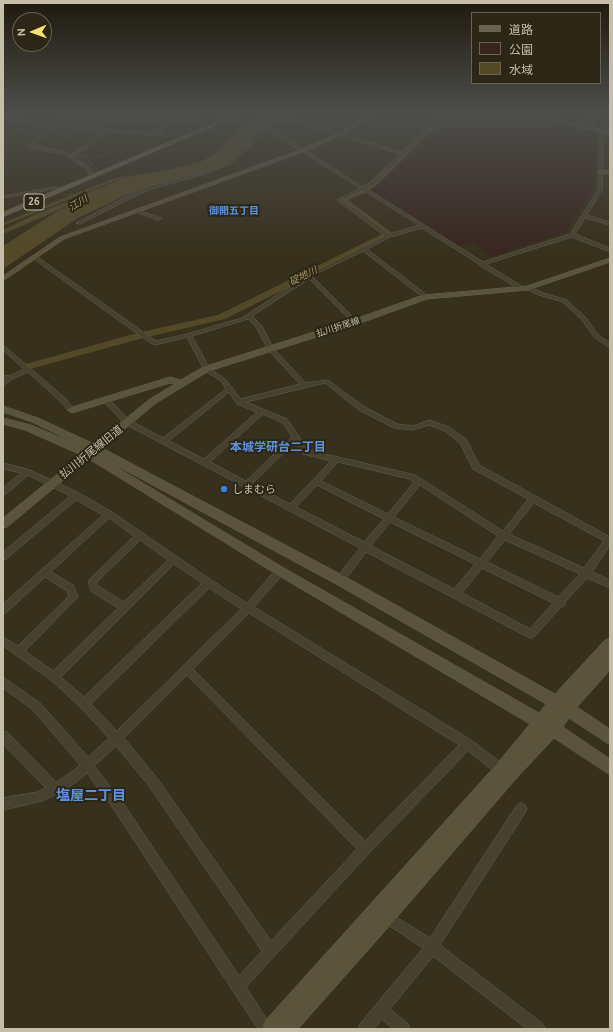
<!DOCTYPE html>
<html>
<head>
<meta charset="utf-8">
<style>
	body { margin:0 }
	#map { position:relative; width:613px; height:1032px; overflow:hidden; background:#37301c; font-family:Ubuntu,"Noto Sans JP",sans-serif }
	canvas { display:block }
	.frame { position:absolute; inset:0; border:4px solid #c5bfa9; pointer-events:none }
	.legend { position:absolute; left:471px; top:12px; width:130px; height:72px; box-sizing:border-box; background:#2b2616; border:1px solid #696351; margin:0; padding:5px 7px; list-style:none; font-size:12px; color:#c5bfa9 }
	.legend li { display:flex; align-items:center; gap:8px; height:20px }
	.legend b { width:20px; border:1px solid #696351 }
	.north { position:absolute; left:12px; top:12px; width:40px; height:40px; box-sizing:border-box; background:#2b2616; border:1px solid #696351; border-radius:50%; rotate:268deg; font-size:11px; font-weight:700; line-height:16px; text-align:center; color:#c5bfa9 }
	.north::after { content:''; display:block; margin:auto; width:14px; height:18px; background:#ffe074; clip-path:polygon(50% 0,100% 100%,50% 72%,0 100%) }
</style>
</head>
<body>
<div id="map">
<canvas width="613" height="1032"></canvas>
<div class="frame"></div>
<ul class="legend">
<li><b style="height:5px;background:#68614d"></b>道路</li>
<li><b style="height:11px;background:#38251e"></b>公園</li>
<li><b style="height:11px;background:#544926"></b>水域</li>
</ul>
<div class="north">N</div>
</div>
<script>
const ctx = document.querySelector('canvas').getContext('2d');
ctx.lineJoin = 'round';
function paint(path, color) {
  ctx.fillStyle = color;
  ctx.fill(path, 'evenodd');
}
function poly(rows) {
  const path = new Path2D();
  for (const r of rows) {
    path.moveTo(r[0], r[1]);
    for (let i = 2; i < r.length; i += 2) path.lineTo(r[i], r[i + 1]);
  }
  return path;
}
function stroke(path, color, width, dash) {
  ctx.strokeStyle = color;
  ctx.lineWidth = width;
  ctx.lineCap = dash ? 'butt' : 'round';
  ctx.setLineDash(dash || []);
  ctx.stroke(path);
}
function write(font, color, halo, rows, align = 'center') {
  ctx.font = font + ' Ubuntu,"Noto Sans JP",sans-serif';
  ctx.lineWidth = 4;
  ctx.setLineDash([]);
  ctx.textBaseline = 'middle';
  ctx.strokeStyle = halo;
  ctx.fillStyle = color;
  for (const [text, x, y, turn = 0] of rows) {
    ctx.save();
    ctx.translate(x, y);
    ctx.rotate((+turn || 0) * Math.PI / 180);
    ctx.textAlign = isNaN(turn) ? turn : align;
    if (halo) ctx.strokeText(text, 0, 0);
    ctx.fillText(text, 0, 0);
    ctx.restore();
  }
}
paint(poly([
	[149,112,224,112,204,116,206,119,170,122,147,119],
	[448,112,511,112,566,125,570,128,579,131,590,129,597,131,592,190,566,232,492,256,472,242,457,247,367,189,406,155]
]), '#38251e');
paint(poly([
	[272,112,300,112,262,127,244,148,229,161,218,167,144,188,124,196,78,218,3,269,3,246,58,211,70,205,3,234,3,230,34,215,119,180,144,176,117,180,12,222,3,225,3,223,71,195,58,194,74,194,112,179,167,170,200,162,217,152,239,128,249,121]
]), '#544926');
stroke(poly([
	[3,119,9,120],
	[131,131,180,136],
	[7,138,30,124],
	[3,139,70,152,89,158,89,162,98,170],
	[57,145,79,129],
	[112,151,133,133],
	[89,161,108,153]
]), '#544926', 1);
paint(poly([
	[444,112,451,112,377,185,367,192,348,200,391,232,392,234,391,236,225,319,143,338,30,369,24,366,26,364,137,333,218,315,382,234,339,200,371,181,444,112]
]), '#544926');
const street = poly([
	[22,112,26,112,13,120,159,134,157,129,162,124,143,121,96,121,28,112,45,112,96,119,143,119,165,122,183,121,217,125,215,126,183,123,166,124,161,129,163,135,161,136,108,132,74,157,89,167,94,176,92,177,90,176,86,169,66,155,26,147,26,145,52,127,3,121,3,119,9,120,22,112],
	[56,127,104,131,71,155,67,153,30,145,56,127],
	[95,112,134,112,148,114,146,115,95,112],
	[299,112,304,112,292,118,402,152,444,112,447,112,375,184,366,188,483,262,570,234,598,190,600,131,602,130,604,131,602,190,587,215,610,222,610,225,585,218,575,234,610,248,610,252,572,237,486,264,523,287,523,289,521,290,479,265,479,264,422,228,390,237,367,249,428,296,428,298,424,298,363,251,312,276,357,321,357,323,353,323,309,279,252,316,262,326,273,348,306,383,328,380,363,406,397,424,413,426,429,420,449,427,466,439,479,465,610,537,610,545,592,572,610,580,610,588,587,578,565,602,564,606,561,607,534,637,531,638,528,637,366,552,343,583,340,584,337,583,336,580,337,577,360,548,125,424,104,402,104,398,108,398,129,420,163,438,226,389,221,381,204,370,187,337,155,345,149,342,31,257,36,256,156,341,187,334,242,318,307,275,385,236,337,200,360,188,266,129,247,149,230,164,205,174,154,188,139,194,80,224,76,223,135,192,150,186,203,172,228,162,245,147,264,127,231,119,231,117,266,126,299,112],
	[289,119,400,154,371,182,363,187,269,127,289,119],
	[363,190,419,225,389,234,366,216,342,200,363,190],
	[248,319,256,327,268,350,300,384,241,399,225,379,209,368,192,336,248,319],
	[325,383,359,410,394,428,413,430,429,425,445,431,460,443,473,469,528,499,503,531,415,475,308,450,287,419,246,402,325,383],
	[229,392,237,404,257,412,204,459,169,441,229,392],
	[263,414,283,423,292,437,246,481,210,462,263,414],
	[295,442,303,454,331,461,290,504,252,484,295,442],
	[338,462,410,479,414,482,388,514,321,481,338,462],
	[317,485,384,519,364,542,296,507,317,485],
	[420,485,498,536,480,559,394,517,420,485],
	[534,503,604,541,584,568,509,534,534,503],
	[390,522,475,564,454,589,371,546,390,522],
	[505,540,580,574,558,597,487,562,505,540],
	[482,568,553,603,530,629,462,593,482,568],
	[587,112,591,112,597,129,594,128,587,112],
	[54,187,66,189,64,190,54,189,3,198,3,196,54,187],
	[138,210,161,218,161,219,157,220,136,212,136,211,138,210],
	[526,287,530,287,543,293,567,300,586,318,598,335,610,343,610,348,594,337,582,320,563,302,539,295,526,289,526,287],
	[3,345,64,397,74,408,74,412,70,412,60,401,28,372,12,379,3,386,3,381,5,379,3,379,3,375,9,376,24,369,3,350,3,345],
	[3,463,30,470,79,493,112,512,211,580,247,603,277,568,280,567,283,568,284,571,283,574,254,607,471,740,508,768,509,772,508,776,504,777,500,776,468,751,369,853,246,987,273,1029,258,1029,115,811,87,773,78,781,59,793,42,801,3,810,3,798,37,792,46,788,3,744,3,731,7,732,56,782,70,773,80,765,33,710,3,688,3,677,41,704,88,757,109,738,80,707,51,680,3,646,3,637,18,646,69,596,67,591,45,577,6,613,3,614,3,604,103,515,76,500,6,559,3,560,3,552,70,496,28,475,6,494,3,495,3,488,21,473,3,469,3,463],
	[109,518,134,536,88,581,91,591,118,608,53,671,25,651,78,597,73,585,51,572,109,518],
	[140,540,168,560,124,602,98,586,97,582,140,540],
	[174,564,202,583,84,697,61,677,174,564],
	[209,588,241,609,117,731,91,704,209,588],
	[249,613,459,745,365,841,193,669,249,613],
	[187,675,357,849,271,941,157,778,124,738,187,675],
	[116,746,149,786,262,951,239,976,123,803,94,766,116,746],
	[521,803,525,805,527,809,525,813,440,945,543,1024,545,1029,527,1029,433,956,390,1009,408,1024,410,1029,393,1029,382,1019,374,1029,358,1029,360,1024,423,948,382,921,380,917,382,913,386,911,390,913,430,938,517,805,521,803]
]);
const secondary = poly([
	[371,112,377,112,342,135,306,151,64,239,3,281,3,276,60,237,302,149,338,133,371,112],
	[610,170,610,174,600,174,597,172,600,170,610,170],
	[610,258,610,262,528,290,427,299,358,324,209,371,156,403,102,448,344,576,555,694,605,640,610,638,610,670,577,707,610,729,610,745,569,718,563,727,610,759,610,775,554,738,514,781,392,923,298,1029,262,1029,264,1022,496,765,530,724,276,574,89,459,7,527,3,528,3,518,81,455,25,430,3,424,3,418,31,425,87,449,32,422,3,412,3,406,38,418,94,444,150,399,175,384,170,383,72,413,67,410,69,408,170,377,181,380,203,367,352,320,423,295,527,286,610,258],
	[95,454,336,584,546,704,539,713,284,568,95,454]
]);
const primary = poly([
	[239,112,247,112,3,217,3,212,239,112]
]);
const highway = poly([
	[518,112,531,112,610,131,610,135,518,112]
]);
stroke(street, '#65604d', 1);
stroke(secondary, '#65604d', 1);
stroke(primary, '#504b39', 1);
stroke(highway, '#514c3b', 1);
paint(street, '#474130');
paint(secondary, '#5b543d');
paint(primary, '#68614d');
paint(highway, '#4c546e');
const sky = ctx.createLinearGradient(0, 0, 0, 257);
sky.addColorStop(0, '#1e1a0f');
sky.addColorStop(0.44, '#4d4e4b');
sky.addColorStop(1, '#4d4e4b00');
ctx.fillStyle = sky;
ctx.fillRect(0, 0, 613, 257);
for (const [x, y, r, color] of [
	[224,489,4,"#3f7fe0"]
]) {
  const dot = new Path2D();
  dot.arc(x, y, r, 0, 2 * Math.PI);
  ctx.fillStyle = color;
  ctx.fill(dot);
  stroke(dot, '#2b2616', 1.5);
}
write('9px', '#c5bfa9', '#2b2616', [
	["払川折尾線",338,327,-18]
]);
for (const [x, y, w] of [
	[34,202,20]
]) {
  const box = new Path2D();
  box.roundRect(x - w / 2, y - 8, w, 16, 3);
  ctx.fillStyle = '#2b2616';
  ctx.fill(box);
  stroke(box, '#c5bfa9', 1);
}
write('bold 10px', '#c5bfa9', null, [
	["26",34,202]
]);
write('italic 10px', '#a8955e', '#2b2616', [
	["江川",78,203,-32],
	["碇地川",303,276,-27]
]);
write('bold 10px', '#5e92e0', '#2b2616', [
	["御開五丁目",234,211]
]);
write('11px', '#c5bfa9', '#2b2616', [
	["払川折尾線旧道",91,452,-39]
]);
write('11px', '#c5bfa9', '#2b2616', [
	["しまむら",232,489]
], 'left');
write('bold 12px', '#5e92e0', '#2b2616', [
	["本城学研台二丁目",278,447]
]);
write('bold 14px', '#5e92e0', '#2b2616', [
	["塩屋二丁目",91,795]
]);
</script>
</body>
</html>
